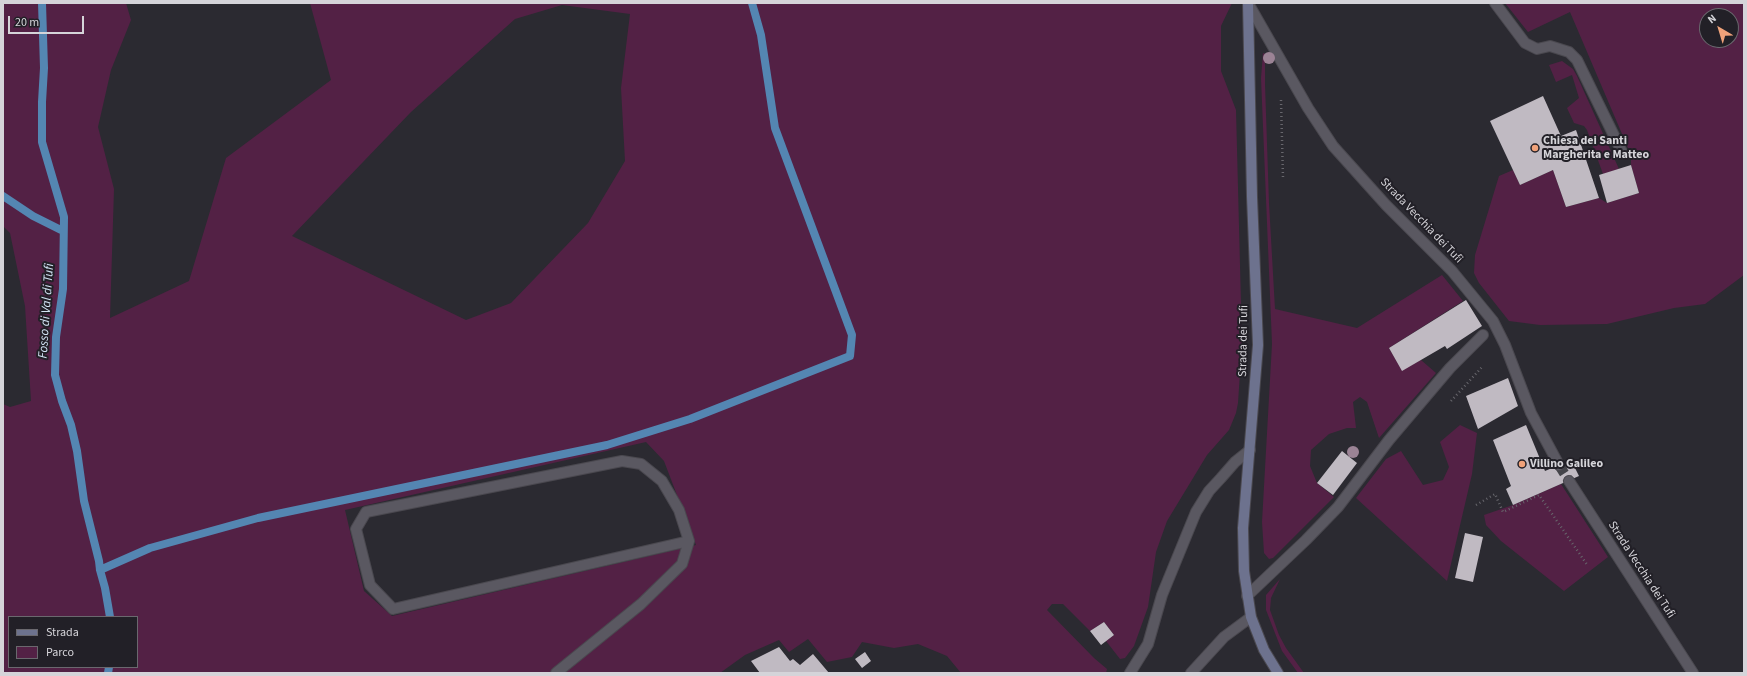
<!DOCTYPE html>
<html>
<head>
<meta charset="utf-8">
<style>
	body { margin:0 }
	#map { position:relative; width:1747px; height:676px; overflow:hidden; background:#2b2a31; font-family:"Source Sans 3",sans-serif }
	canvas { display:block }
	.frame { position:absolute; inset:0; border:4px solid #d5d4d9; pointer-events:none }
	.legend { position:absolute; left:8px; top:616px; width:130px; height:52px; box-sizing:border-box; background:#222027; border:1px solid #6a686e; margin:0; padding:5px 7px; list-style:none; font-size:12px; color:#d5d4d9 }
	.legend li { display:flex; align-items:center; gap:8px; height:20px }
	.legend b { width:20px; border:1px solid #6a686e }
	.north { position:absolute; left:1699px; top:8px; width:40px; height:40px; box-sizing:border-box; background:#222027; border:1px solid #6a686e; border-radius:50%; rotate:322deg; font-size:11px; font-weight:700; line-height:16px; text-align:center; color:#d5d4d9 }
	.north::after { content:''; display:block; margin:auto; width:14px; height:18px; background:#f0a27a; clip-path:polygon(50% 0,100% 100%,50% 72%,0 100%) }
	.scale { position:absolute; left:8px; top:16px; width:76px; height:18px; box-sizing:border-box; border:2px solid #d5d4d9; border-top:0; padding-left:5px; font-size:12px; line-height:14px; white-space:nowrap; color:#d5d4d9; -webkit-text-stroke:3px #222027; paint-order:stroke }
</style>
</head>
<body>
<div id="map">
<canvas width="1747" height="676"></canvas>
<div class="frame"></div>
<ul class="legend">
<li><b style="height:5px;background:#6d728e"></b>Strada</li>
<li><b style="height:11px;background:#532145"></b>Parco</li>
</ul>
<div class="north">N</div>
<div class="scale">20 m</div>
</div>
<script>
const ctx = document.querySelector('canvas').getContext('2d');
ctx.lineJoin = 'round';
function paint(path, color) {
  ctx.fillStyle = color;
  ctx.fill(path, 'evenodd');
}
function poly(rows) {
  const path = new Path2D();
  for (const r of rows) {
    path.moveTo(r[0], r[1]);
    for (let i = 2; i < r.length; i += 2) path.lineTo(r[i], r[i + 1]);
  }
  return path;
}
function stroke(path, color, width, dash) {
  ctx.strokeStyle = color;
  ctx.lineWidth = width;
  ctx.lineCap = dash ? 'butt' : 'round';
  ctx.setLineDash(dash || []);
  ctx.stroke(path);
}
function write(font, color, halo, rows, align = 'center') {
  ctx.font = font + ' "Source Sans 3",sans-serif';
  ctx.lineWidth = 4;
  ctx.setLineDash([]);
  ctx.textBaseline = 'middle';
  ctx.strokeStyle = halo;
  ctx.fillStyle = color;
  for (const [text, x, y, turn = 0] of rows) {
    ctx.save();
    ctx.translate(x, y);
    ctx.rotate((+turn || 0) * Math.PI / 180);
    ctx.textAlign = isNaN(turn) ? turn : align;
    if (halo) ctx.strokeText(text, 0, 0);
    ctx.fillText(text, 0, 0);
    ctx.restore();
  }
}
paint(poly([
	[3,3,126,3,131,20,111,70,98,127,114,189,110,318,189,281,226,158,331,80,310,3,1232,3,1221,26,1221,71,1236,110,1242,343,1238,403,1236,413,1229,430,1207,455,1167,521,1156,552,1148,607,1134,646,1125,658,1120,659,1106,641,1114,635,1104,622,1090,631,1063,604,1052,604,1047,610,1094,658,1107,669,1106,673,961,673,947,656,918,644,894,648,862,642,852,657,827,662,808,639,789,652,779,640,745,655,720,673,3,673,3,404,10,407,31,401,25,306,10,233,3,226],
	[562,5,630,14,621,88,625,161,588,223,511,303,466,320,292,236,411,112,515,19],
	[646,442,664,461,696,545,392,616,364,591,345,510],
	[9,617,137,617,137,667,9,667],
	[1505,3,1744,3,1744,275,1705,304,1674,308,1607,324,1540,325,1509,321,1479,283,1474,273,1475,255,1499,176,1513,170,1520,185,1553,170,1566,207,1599,198,1607,203,1639,193,1631,165,1631,155,1570,12,1528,32],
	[1707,16,1731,16,1731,40,1707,40],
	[1263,53,1267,55,1265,59,1265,84,1269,203,1275,309,1357,328,1442,275,1463,301,1389,348,1402,370,1421,360,1436,373,1379,438,1367,402,1360,397,1353,402,1356,428,1347,428,1329,434,1311,450,1310,466,1317,483,1334,497,1273,558,1269,559,1264,553,1262,522,1272,344,1261,78],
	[1562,61,1573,69,1577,76,1619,169,1603,174,1587,130,1584,126,1574,123,1567,108,1579,98,1572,75,1556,82,1549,65],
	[1460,425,1477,433,1472,474,1447,581,1356,498,1386,459,1401,451,1423,485,1443,480,1449,467,1440,442],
	[1561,484,1608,557,1564,591,1501,541,1486,525,1484,515,1513,505],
	[1280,579,1271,598,1270,610,1279,635,1286,648,1304,673,1298,673,1282,651,1266,610,1266,595]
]), '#532145');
stroke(poly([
	[42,3,44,68,42,102,42,142,64,217,63,289,56,337,55,375,62,401,71,425,77,451,84,501,99,561,100,570,105,588,110,617],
	[3,196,33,216,63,231],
	[100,570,150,548,258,518,607,445,690,419,850,356,852,335,775,128,761,35,752,3],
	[108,673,109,667]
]), '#5486b2', 8);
paint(poly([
	[1543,96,1561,136,1576,130,1599,198,1566,207,1553,170,1520,185,1490,121],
	[1631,165,1639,193,1607,203,1599,175],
	[1466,300,1482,326,1447,349,1445,346,1402,371,1389,348],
	[1508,378,1518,406,1478,429,1466,396],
	[1526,425,1545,471,1571,460,1579,476,1513,505,1506,489,1511,486,1493,440],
	[1342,451,1357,463,1333,495,1317,483],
	[1465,533,1483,537,1473,582,1455,578],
	[1104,622,1114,635,1101,645,1090,631],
	[779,647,790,661,793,659,800,665,813,654,829,673,760,673,751,661],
	[865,652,871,661,862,668,855,659]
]), '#c0bac2');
stroke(poly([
	[1559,465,1569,481]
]), '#44444a', 10, [10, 5]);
const lane = poly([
	[1495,3,1525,43,1537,49,1550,46,1569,52,1577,60,1622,152],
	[1247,596,1306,540,1338,507,1389,440,1450,368,1483,335],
	[556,673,641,604,682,564,689,541,679,510,662,481,641,464,622,461,366,512,356,529,370,585,393,609,689,541],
	[1130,673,1148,644,1162,595,1196,512,1209,491,1221,478,1235,462,1250,450],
	[1191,673,1224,637,1251,617]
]);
const street = poly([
	[1248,3,1308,108,1333,146,1386,205,1452,271,1493,321,1505,345,1531,413,1559,465],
	[1569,481,1693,673]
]);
const secondary = poly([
	[1248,3,1252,197,1258,345,1243,528,1244,571,1251,617,1264,650,1278,673]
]);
stroke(lane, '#4a484f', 12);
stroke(street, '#4a484f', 12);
stroke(secondary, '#4a484f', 12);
stroke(poly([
	[1281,100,1283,178],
	[1451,401,1483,366],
	[1476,505,1495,494,1503,512,1539,495,1588,566]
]), '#68676d', 2.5, [1, 3]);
stroke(lane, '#5a5861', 10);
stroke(street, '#5a5861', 10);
stroke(secondary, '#6d728e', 10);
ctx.fillStyle = '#9b8395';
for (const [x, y] of [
	[1269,58],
	[1353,452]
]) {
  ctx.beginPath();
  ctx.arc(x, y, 6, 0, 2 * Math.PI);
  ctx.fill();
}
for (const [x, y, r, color] of [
	[1535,148,4,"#f0a27a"],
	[1522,464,4,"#f0a27a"]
]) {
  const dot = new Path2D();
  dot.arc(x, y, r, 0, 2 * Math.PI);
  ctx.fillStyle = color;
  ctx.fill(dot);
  stroke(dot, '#222027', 1.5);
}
write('bold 12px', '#d5d4d9', '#222027', [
	["Chiesa dei Santi",1543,141],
	["Margherita e Matteo",1543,155],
	["Villino Galileo",1530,464]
], 'left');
write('12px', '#d5d4d9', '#222027', [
	["Strada Vecchia dei Tufi",1421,221,46],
	["Strada dei Tufi",1244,341,-89],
	["Strada Vecchia dei Tufi",1641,570,57]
]);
write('italic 13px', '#d2e3f4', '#222027', [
	["Fosso di Val di Tufi",47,311,-86]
]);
</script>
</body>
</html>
